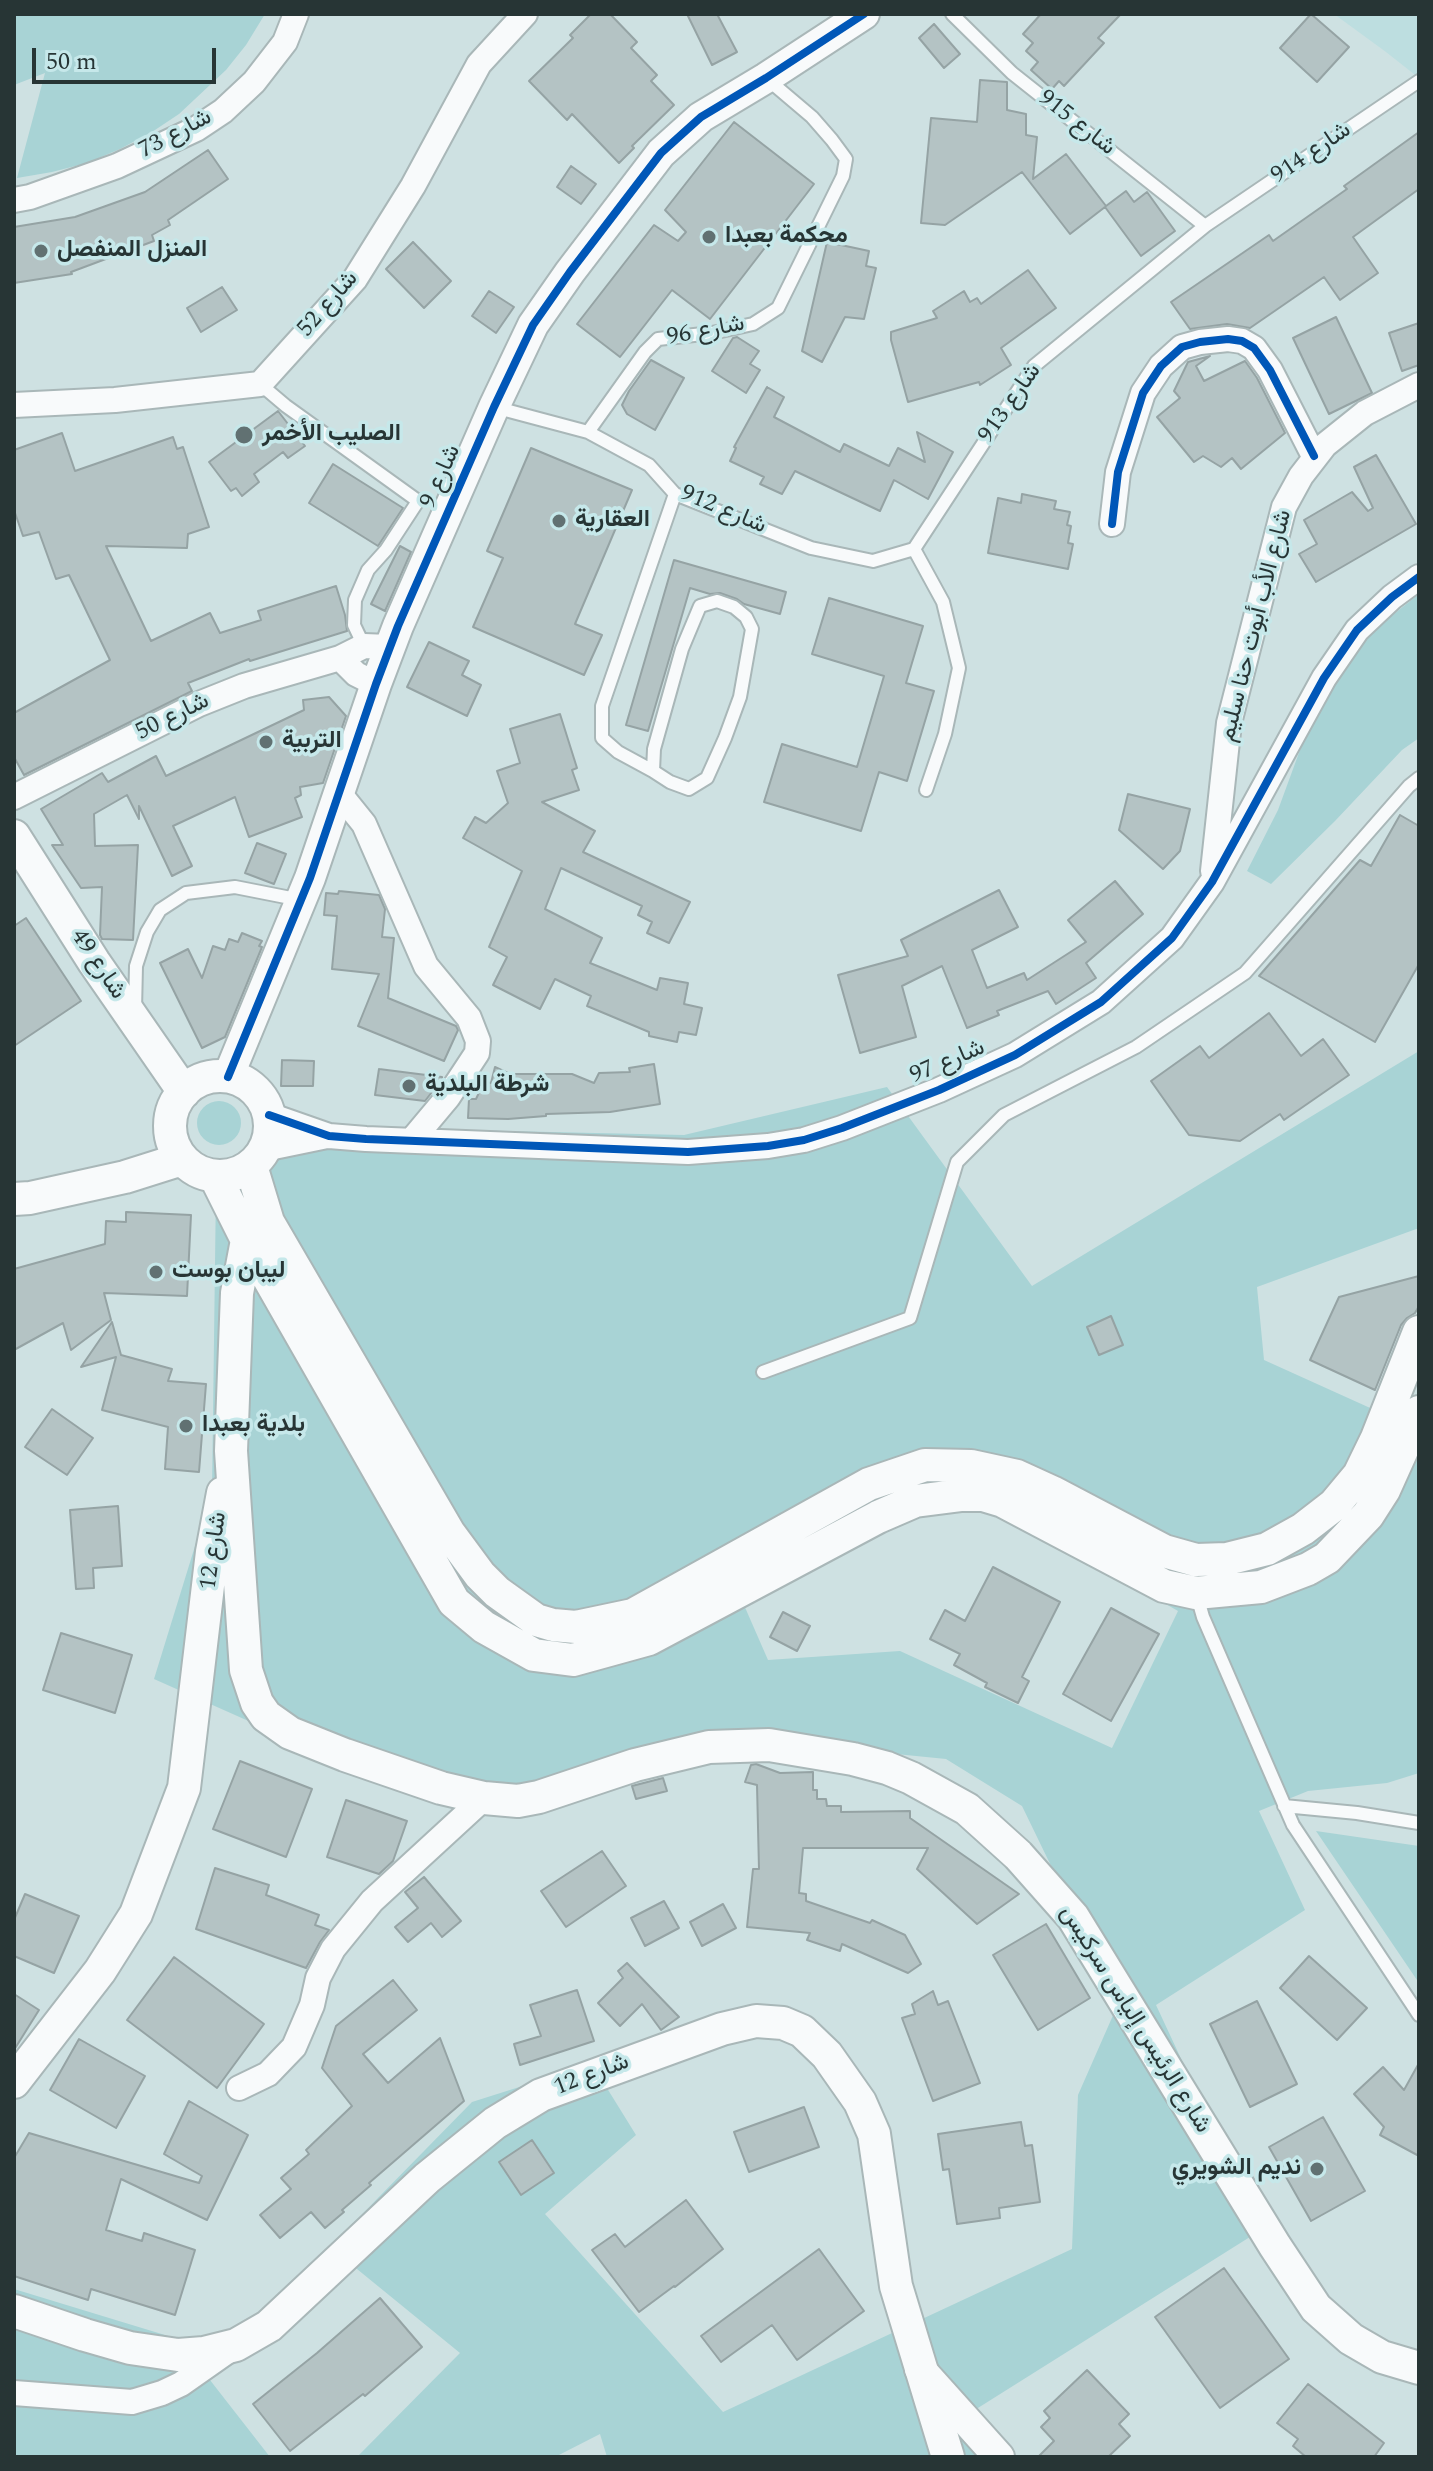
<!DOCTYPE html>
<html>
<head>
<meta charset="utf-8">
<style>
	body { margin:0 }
	#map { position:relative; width:1433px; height:2471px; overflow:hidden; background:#cee1e2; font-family:Spectral,serif }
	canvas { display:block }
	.frame { position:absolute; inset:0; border:16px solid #273535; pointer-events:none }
	.scale { position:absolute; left:32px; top:48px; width:184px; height:36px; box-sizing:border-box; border:4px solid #273535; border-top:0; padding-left:10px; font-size:24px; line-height:28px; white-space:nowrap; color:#273535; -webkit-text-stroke:6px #c6e8ea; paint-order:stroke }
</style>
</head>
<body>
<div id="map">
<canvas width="1433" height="2471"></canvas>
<div class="frame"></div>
<div class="scale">50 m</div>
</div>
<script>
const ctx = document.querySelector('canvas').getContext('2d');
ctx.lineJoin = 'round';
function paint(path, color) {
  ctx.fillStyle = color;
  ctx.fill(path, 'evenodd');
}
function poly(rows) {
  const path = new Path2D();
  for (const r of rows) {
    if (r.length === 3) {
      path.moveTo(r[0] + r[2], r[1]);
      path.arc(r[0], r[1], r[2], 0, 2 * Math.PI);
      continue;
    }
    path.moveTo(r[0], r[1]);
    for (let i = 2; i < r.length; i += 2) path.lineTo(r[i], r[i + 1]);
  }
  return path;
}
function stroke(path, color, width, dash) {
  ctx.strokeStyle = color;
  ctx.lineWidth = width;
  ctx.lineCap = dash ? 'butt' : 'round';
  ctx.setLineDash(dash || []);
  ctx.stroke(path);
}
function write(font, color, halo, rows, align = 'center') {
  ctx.font = font + ' Spectral,Vazirmatn,serif';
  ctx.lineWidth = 7;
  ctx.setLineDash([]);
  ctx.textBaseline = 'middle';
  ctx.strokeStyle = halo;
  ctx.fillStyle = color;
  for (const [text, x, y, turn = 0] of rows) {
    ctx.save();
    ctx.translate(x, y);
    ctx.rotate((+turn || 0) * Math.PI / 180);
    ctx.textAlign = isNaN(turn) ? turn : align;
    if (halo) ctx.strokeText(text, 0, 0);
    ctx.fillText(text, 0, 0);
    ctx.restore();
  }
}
paint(poly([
	[1334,14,1419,14,1419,78,1386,52]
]), '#bddee0');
paint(poly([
	[14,14,265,14,246,45,226,70,179,114,152,132,120,149,87,163,52,172,17,178,45,73,14,85],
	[1419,594,1419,738,1402,750,1335,821,1271,884,1247,871,1278,810,1300,750,1329,688,1370,633],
	[1419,1051,1419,1228,1257,1287,1264,1360,1410,1426,1419,1410,1419,1773,1387,1783,1308,1791,1259,1811,1305,1910,1156,2005,1261,2230,962,2418,1012,2457,607,2457,600,2434,555,2457,357,2457,460,2353,330,2247,472,2102,592,2064,636,2135,545,2214,723,2412,1072,2249,1078,2095,1118,2004,1022,1806,946,1759,816,1746,443,1797,271,1731,154,1679,212,1491,216,1188,283,1126,684,1135,887,1087,1032,1286],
	[981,1498,1178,1611,1112,1748,900,1651,768,1660,730,1573],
	[219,1123,22],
	[1316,1831,1419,1846,1419,1983],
	[14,2289,178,2339,270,2457,14,2457]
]), '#a8d3d5');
const building = poly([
	[591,14,610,14,637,42,631,48,657,75,651,81,674,105,632,146,634,148,619,163,572,114,567,120,529,81,573,38,570,35,591,14],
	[687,14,717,14,737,52,712,65,687,14],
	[1041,14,1121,14,1098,38,1104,43,1064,86,1059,81,1052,89,1031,70,1038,62,1026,51,1033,43,1023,34,1041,14],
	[1311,14,1349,47,1317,82,1280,48,1311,14],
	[934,24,960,54,944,68,919,38,934,24],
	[980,80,1007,82,1007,110,1026,114,1026,135,1037,137,1033,179,1066,154,1106,206,1126,191,1134,202,1147,192,1175,231,1141,256,1105,207,1070,234,1022,172,945,225,921,223,931,118,977,122,980,80],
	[734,122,814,184,710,319,672,290,620,357,577,324,654,225,678,241,686,232,665,210,734,122],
	[1419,132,1419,189,1353,237,1378,273,1340,300,1324,277,1250,328,1227,324,1190,329,1171,302,1269,235,1273,241,1347,189,1344,186,1419,132],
	[208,150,228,179,168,220,170,225,152,235,154,241,71,272,72,274,14,283,14,227,75,217,145,192,208,150],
	[571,166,596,184,581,204,557,187,571,166],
	[413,242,451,281,424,308,386,269,413,242],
	[827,242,869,251,866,266,876,268,864,319,845,317,822,362,802,351,827,242],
	[1028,270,1056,308,1001,348,1011,365,980,385,979,382,908,402,891,340,891,332,937,318,933,311,964,291,970,302,977,298,981,304,1028,270],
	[222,287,237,310,201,332,187,308,222,287],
	[489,291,514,307,496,333,472,316,489,291],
	[1336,317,1372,393,1329,414,1293,338,1336,317],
	[1419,323,1419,365,1402,371,1389,333,1419,323],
	[737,337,759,351,750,364,760,370,746,393,712,371,733,338,737,337],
	[1210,356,1196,366,1204,381,1245,361,1257,378,1285,433,1241,469,1232,458,1221,467,1203,456,1194,462,1157,417,1180,398,1174,391,1188,362,1210,356],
	[651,360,684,378,655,430,627,414,622,405,629,391,651,360],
	[767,387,784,397,774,417,840,452,844,444,889,466,898,448,925,462,917,432,953,452,928,499,894,480,880,511,795,471,782,494,760,484,764,477,730,461,736,448,734,447,767,387],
	[278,411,305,446,288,458,283,452,254,474,259,482,242,496,236,488,231,491,209,462,278,411],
	[62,433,75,471,173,437,177,449,183,447,209,527,188,534,187,548,106,546,151,641,210,613,220,633,261,620,258,611,336,586,345,615,347,631,250,661,249,659,188,683,192,691,24,775,14,757,14,713,110,660,69,575,56,579,39,532,23,536,14,510,14,450,62,433],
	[531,448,632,490,575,624,602,635,584,675,473,627,503,558,487,551,531,448],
	[1376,455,1416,524,1316,582,1299,554,1317,544,1304,520,1352,492,1368,511,1373,508,1354,467,1376,455],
	[333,464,403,508,378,546,309,503,333,464],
	[1022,494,1056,501,1054,509,1070,512,1067,525,1071,526,1068,543,1073,544,1068,569,988,553,998,498,1021,503,1022,494],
	[400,546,411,552,385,611,371,604,400,546],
	[674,560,786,592,780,614,744,604,737,599,720,593,710,594,690,588,648,731,626,725,674,560],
	[829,598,923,626,906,683,934,691,907,781,879,772,861,831,764,802,782,744,857,767,884,676,812,654,829,598],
	[429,642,469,661,462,675,481,685,467,716,407,687,429,642],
	[329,697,346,716,323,783,300,787,301,795,295,798,302,817,249,837,235,797,173,826,192,866,172,876,139,806,139,819,127,795,94,814,95,846,138,845,133,940,102,939,100,935,102,887,81,888,52,845,63,845,41,809,102,773,108,782,156,756,166,776,304,710,303,700,329,697],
	[560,714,577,768,572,770,579,790,542,802,595,831,583,852,690,902,669,943,647,933,652,922,638,915,642,906,561,868,545,909,602,938,590,963,657,990,660,978,688,983,684,1004,702,1008,696,1035,679,1032,677,1042,649,1036,649,1032,587,1006,591,996,555,979,540,1009,493,985,507,957,489,947,522,871,463,838,475,817,486,823,508,803,497,771,520,763,510,729,560,714],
	[1128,794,1190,809,1180,851,1163,869,1119,830,1128,794],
	[1400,815,1419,826,1419,964,1375,1042,1259,976,1360,860,1371,866,1400,815],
	[257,843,286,854,274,884,245,873,257,843],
	[1115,881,1143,914,1086,963,1096,978,1056,1004,1048,991,997,1011,999,1015,967,1028,942,966,902,986,916,1037,860,1053,838,975,908,956,901,940,999,890,1018,927,972,950,987,988,1024,973,1027,980,1086,942,1068,920,1115,881],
	[339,891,379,895,385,909,382,937,394,938,388,998,456,1026,458,1030,444,1061,358,1026,379,974,332,969,337,916,324,915,326,893,338,894,339,891],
	[26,918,81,1001,14,1046,14,926,26,918],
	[242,933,262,941,259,946,262,947,225,1037,202,1048,160,963,188,949,202,978,213,946,225,950,229,939,238,942,242,933],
	[1269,1013,1301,1056,1323,1039,1349,1075,1284,1120,1280,1114,1240,1141,1189,1135,1151,1081,1200,1046,1209,1058,1269,1013],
	[282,1060,314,1061,313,1086,281,1086,282,1060],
	[654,1064,660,1104,610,1112,546,1114,546,1116,508,1119,468,1118,469,1099,476,1099,484,1082,491,1083,495,1067,510,1074,572,1074,594,1083,599,1073,630,1072,629,1068,654,1064],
	[379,1069,442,1077,442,1079,425,1101,375,1095,379,1069],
	[126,1212,191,1215,187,1296,104,1293,111,1320,71,1350,63,1323,14,1350,14,1269,105,1244,106,1221,126,1222,126,1212],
	[1419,1276,1419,1306,1415,1313,1407,1318,1401,1325,1375,1390,1310,1360,1339,1297,1419,1276],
	[1111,1316,1123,1345,1099,1355,1087,1327,1111,1316],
	[112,1322,121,1355,172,1369,168,1381,206,1384,199,1472,165,1469,168,1427,102,1410,116,1357,81,1367,112,1322],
	[52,1409,93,1438,67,1475,25,1447,52,1409],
	[118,1506,122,1566,93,1568,94,1588,76,1589,70,1510,118,1506],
	[993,1567,1060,1602,1022,1677,1029,1681,1018,1703,985,1687,987,1683,954,1665,960,1654,930,1639,945,1610,965,1621,993,1567],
	[1111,1608,1159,1634,1111,1721,1063,1694,1111,1608],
	[783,1612,810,1626,797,1651,770,1637,783,1612],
	[61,1633,132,1655,115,1713,43,1690,61,1633],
	[240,1761,312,1789,286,1857,213,1829,240,1761],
	[756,1764,780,1773,813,1772,813,1790,817,1790,817,1799,826,1799,827,1806,841,1806,841,1812,910,1811,910,1818,1019,1894,977,1924,917,1869,928,1848,803,1848,799,1893,806,1894,806,1901,870,1923,872,1920,905,1935,921,1964,908,1973,842,1944,840,1951,807,1940,810,1933,747,1927,753,1869,759,1869,757,1785,745,1782,751,1765,756,1764],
	[663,1778,667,1791,636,1799,632,1786,663,1778],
	[346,1800,407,1821,393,1861,379,1874,327,1857,346,1800],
	[602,1851,626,1886,566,1927,541,1891,602,1851],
	[215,1868,269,1885,266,1895,319,1915,315,1925,329,1930,320,1942,306,1968,196,1929,215,1868],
	[424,1877,461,1921,442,1937,431,1923,408,1942,395,1927,418,1908,405,1892,424,1877],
	[25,1894,79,1916,54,1973,14,1956,14,1920,25,1894],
	[664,1901,679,1928,645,1946,631,1918,664,1901],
	[723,1904,736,1928,702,1946,690,1922,723,1904],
	[1046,1924,1090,1998,1038,2030,993,1955,1046,1924],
	[1309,1956,1367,2008,1337,2040,1280,1988,1309,1956],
	[174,1957,264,2024,217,2088,127,2020,174,1957],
	[627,1963,679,2017,661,2030,642,2004,620,2026,598,2003,623,1978,618,1971,627,1963],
	[393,1980,417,2010,363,2054,388,2083,440,2038,464,2101,369,2183,371,2185,342,2210,344,2212,325,2228,311,2212,280,2238,260,2215,291,2189,281,2178,309,2154,306,2150,352,2106,322,2068,336,2026,393,1980],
	[577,1990,594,2041,520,2065,514,2044,541,2036,530,2005,577,1990],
	[933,1991,938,2005,948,2001,980,2083,933,2101,902,2018,915,2014,912,2004,933,1991],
	[14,1994,39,2010,14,2050,14,1994],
	[1257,2001,1297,2084,1250,2107,1210,2024,1257,2001],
	[79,2039,145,2076,116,2128,50,2090,79,2039],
	[1419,2063,1419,2156,1380,2135,1384,2127,1354,2094,1383,2067,1404,2090,1419,2063],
	[189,2101,248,2135,207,2220,121,2179,106,2230,142,2241,144,2233,195,2250,175,2315,91,2289,88,2300,14,2276,14,2158,29,2133,199,2183,202,2176,164,2154,189,2101],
	[804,2107,819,2147,749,2172,734,2132,804,2107],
	[1323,2117,1365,2191,1311,2221,1269,2147,1323,2117],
	[1021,2122,1025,2146,1032,2145,1040,2202,999,2208,1000,2218,957,2224,949,2169,943,2170,938,2134,1021,2122],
	[532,2140,554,2173,521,2195,499,2162,532,2140],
	[686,2200,723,2249,675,2287,674,2286,639,2312,592,2250,615,2234,625,2247,686,2200],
	[819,2249,864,2311,797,2360,772,2325,721,2362,701,2336,819,2249],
	[1224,2268,1289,2359,1220,2408,1155,2317,1224,2268],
	[380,2298,422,2347,365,2396,363,2394,290,2451,253,2404,317,2353,380,2298],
	[1087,2370,1129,2414,1119,2424,1130,2436,1108,2457,1038,2457,1054,2441,1041,2427,1050,2418,1044,2411,1087,2370],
	[1308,2384,1384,2443,1374,2457,1306,2457,1293,2446,1298,2439,1277,2423,1308,2384]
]);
paint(building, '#b4c3c4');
stroke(building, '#95a3a4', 2);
const service = poly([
	[952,14,1012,73,1205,226],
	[260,384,286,406,418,501,386,550,368,570,355,600,354,625,364,646],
	[494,407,588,432,649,465,675,494,811,548,873,561,914,549,1034,366,1205,226,1419,81],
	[588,432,645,352,658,339,712,333,753,324,778,308,843,176,846,159,832,140,812,117,766,78],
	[914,549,943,602,959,668,945,734,926,790],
	[717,601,734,607,746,617,752,629,740,697,725,738,707,778,689,789,670,782,653,771,654,749,682,649,700,606,717,601],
	[653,771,618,752,602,738,602,706,675,494],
	[135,1010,136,966,147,932,160,910,186,893,235,887,301,900],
	[763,1372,910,1318,957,1162,1004,1115,1136,1047,1245,973,1409,786,1419,778],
	[1197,1596,1203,1617,1293,1825,1419,2015],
	[1284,1806,1357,1813,1419,1823]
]);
const minor = poly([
	[14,200,30,197,117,166,196,129,223,111,254,82,285,42,296,14],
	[14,405,115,400,260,384,355,279,413,186,479,64,525,14],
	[1112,524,1118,472,1143,393,1161,366,1182,347,1200,342,1228,339,1242,341,1254,348,1270,370,1314,456],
	[340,658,356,674,376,684],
	[339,793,364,824,426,966,469,1018,478,1041,477,1053,448,1097,412,1140],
	[14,797,199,704,244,686,340,658,364,646,389,647],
	[1213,871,1229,723,1284,507,1301,476,1325,445,1365,413,1419,385],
	[269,1115,329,1136,366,1139,688,1152,768,1146,804,1140,842,1128,939,1090,1015,1055,1101,1002,1172,938,1212,882,1324,678,1357,630,1392,597,1419,577],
	[264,1149,327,1136],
	[239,2088,268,2074,294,2047,312,2005,318,1978,333,1949,372,1901,484,1798],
	[14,2393,132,2402,162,2393,181,2384,228,2351]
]);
const tertiary = poly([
	[228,1077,310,878,376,684,398,626,494,407,533,325,570,272,661,153,701,117,766,78,864,14],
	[920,2369,999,2457]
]);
const secondary = poly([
	[14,836,94,962,184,1092],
	[220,1126,50],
	[251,1166,268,1222,449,1533,480,1575,497,1592,536,1620,553,1625,576,1627,633,1615,869,1484,925,1465,971,1466,1017,1476,1052,1492,1164,1551,1196,1560,1227,1559,1267,1549,1303,1529,1334,1505,1359,1475,1377,1438,1419,1332],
	[215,1176,247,1240,454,1602,484,1627,534,1655,573,1660,649,1639,878,1517,915,1501,962,1495,983,1495,1003,1501,1164,1586,1196,1593,1261,1587,1308,1569,1327,1558,1368,1515,1384,1490,1419,1412],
	[14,1199,30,1198,125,1177,182,1159],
	[268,1222,247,1240,237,1293,231,1451,246,1670,257,1703,266,1716,290,1733,345,1755,441,1788,484,1798,518,1801,539,1797,635,1765,709,1747,769,1745,853,1759,887,1768,911,1778,967,1809,1018,1855,1073,1917,1275,2246,1316,2308,1351,2339,1382,2357,1419,2368],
	[14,2082,100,1971,136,1914,184,1788,212,1552,223,1493],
	[14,2311,85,2335,130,2348,178,2355,204,2353,236,2345,269,2326,427,2178,495,2123,541,2095,722,2029,756,2021,783,2023,802,2031,827,2055,860,2102,874,2134,896,2286,948,2457]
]);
stroke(service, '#a9b7b8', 16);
stroke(minor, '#a9b7b8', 28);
stroke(tertiary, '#a9b7b8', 34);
stroke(secondary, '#a9b7b8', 36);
stroke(service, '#f8fafb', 12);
stroke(minor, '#f8fafb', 24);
stroke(tertiary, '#f8fafb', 30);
stroke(secondary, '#f8fafb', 32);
stroke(poly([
	[1112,524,1118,472,1143,393,1161,366,1182,347,1200,342,1228,339,1242,341,1254,348,1270,370,1314,456],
	[228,1077,310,878,376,684,398,626,494,407,533,325,570,272,661,153,701,117,766,78,864,14],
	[269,1115,329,1136,366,1139,688,1152,768,1146,804,1140,842,1128,939,1090,1015,1055,1101,1002,1172,938,1212,882,1324,678,1357,630,1392,597,1419,577]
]), '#0057b8', 8);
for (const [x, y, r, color] of [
	[709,237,8,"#617172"],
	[41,251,8,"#617172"],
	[244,435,10,"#617172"],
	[559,521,8,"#617172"],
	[266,742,8,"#617172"],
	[409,1086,8,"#617172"],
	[156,1272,8,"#617172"],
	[186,1426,8,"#617172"],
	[1317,2169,8,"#617172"]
]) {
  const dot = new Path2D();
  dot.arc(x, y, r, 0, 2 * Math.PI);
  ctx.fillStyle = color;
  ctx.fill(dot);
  stroke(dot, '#c6e8ea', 3);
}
write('24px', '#273535', '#c6e8ea', [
	["شارع 915",1076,124,38],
	["شارع 73",176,135,-28],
	["شارع 914",1312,154,-34],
	["شارع 52",329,305,-49],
	["شارع 96",706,332,-11],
	["شارع 913",1011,404,-55],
	["شارع 9",442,477,-66],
	["شارع 912",723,511,23],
	["شارع الأب أبوت حنا سليم",1257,626,-76],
	["شارع 50",173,718,-26],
	["شارع 49",97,965,56],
	["شارع 97",948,1063,-23],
	["شارع 12",215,1551,-82],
	["شارع الرئيس إلياس سركيس",1134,2020,58],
	["شارع 12",592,2076,-21]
]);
write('bold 24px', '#273535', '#c6e8ea', [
	["محكمة بعبدا",725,237],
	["المنزل المنفصل",57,251],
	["الصليب الأخمر",262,435],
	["العقارية",575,521],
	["التربية",282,742],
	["شرطة البلدية",425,1086],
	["ليبان بوست",172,1272],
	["بلدية بعبدا",202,1426],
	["نديم الشويري",1301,2169,"right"]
], 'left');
</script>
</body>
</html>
